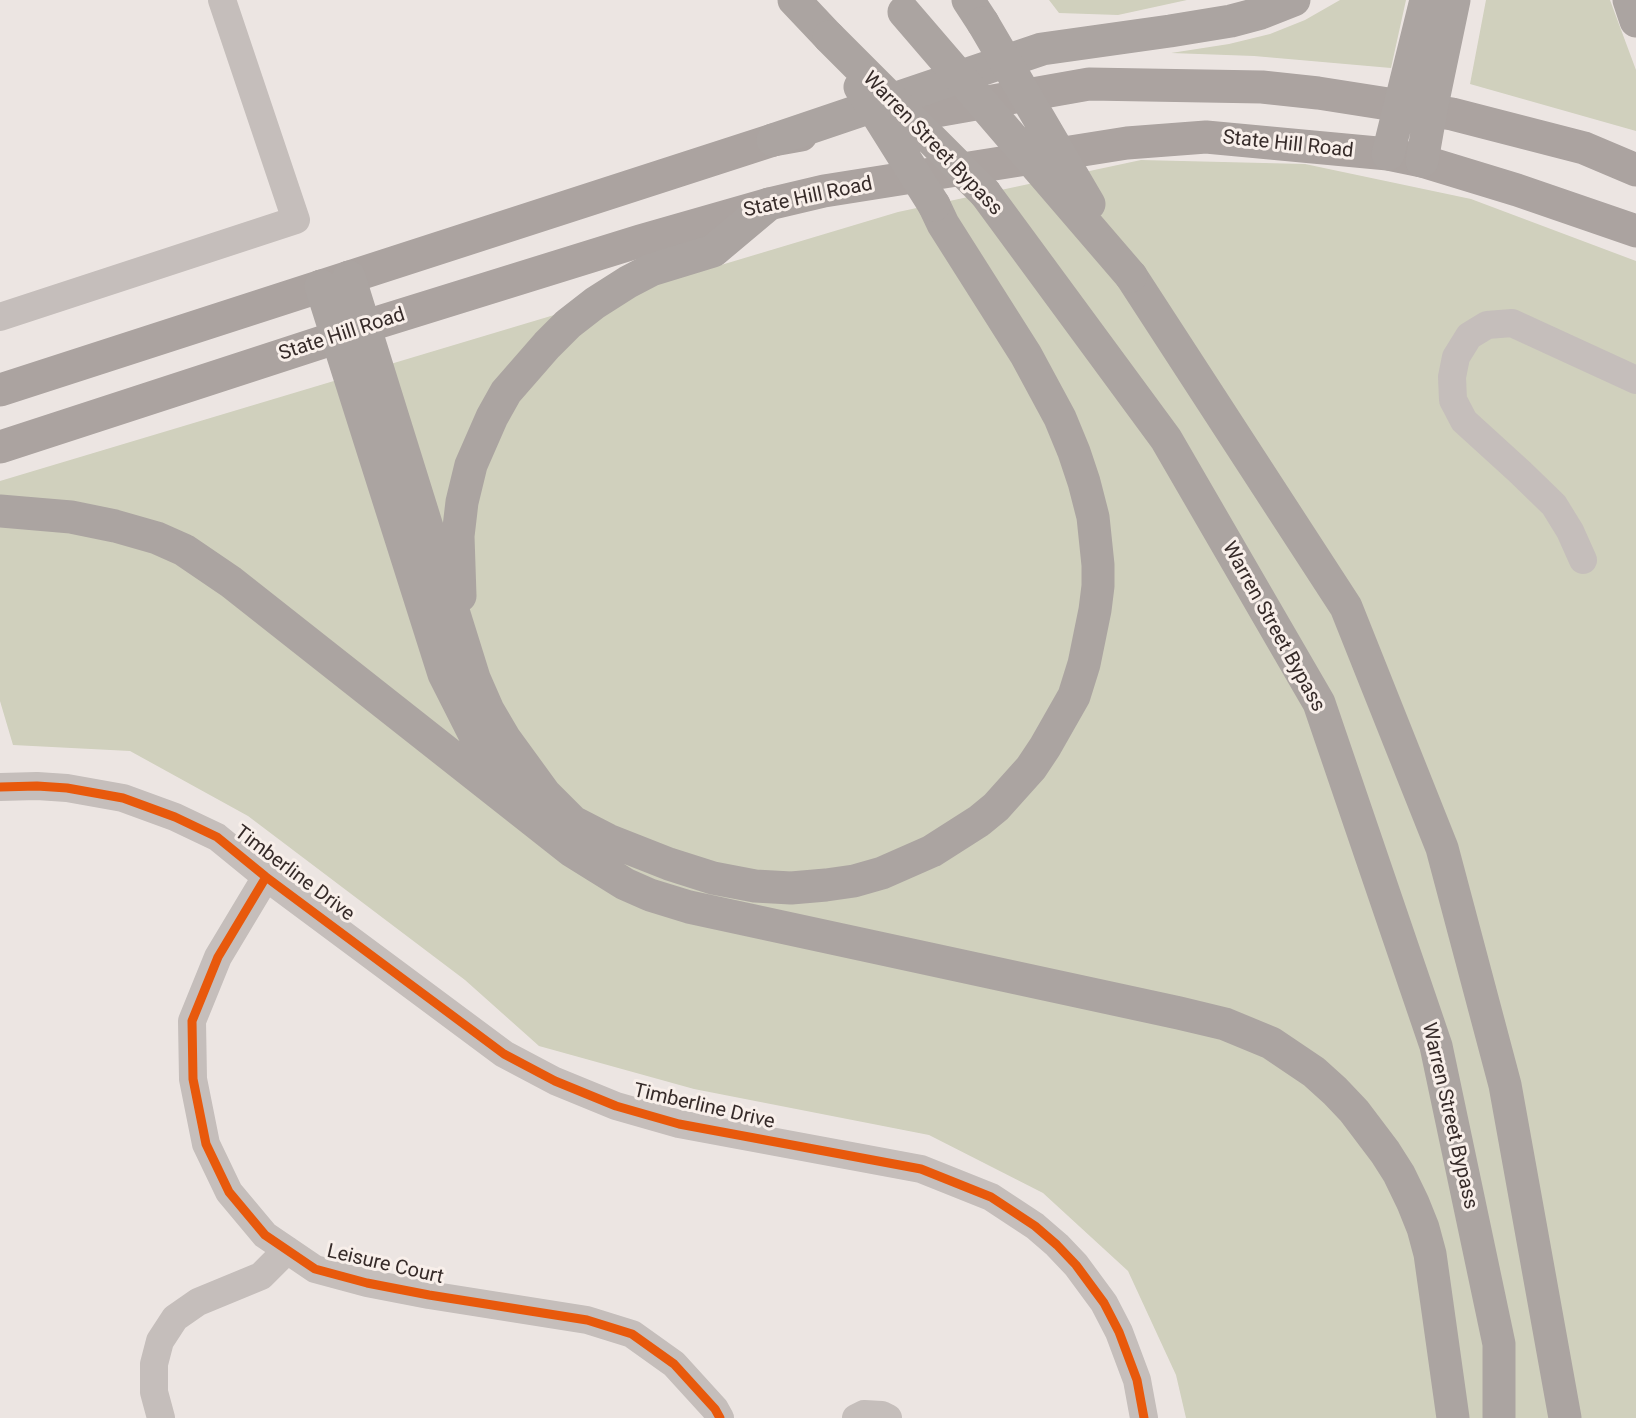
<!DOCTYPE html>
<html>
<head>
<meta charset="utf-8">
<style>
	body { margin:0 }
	canvas { display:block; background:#ece5e2 }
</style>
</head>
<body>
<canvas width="1636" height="1418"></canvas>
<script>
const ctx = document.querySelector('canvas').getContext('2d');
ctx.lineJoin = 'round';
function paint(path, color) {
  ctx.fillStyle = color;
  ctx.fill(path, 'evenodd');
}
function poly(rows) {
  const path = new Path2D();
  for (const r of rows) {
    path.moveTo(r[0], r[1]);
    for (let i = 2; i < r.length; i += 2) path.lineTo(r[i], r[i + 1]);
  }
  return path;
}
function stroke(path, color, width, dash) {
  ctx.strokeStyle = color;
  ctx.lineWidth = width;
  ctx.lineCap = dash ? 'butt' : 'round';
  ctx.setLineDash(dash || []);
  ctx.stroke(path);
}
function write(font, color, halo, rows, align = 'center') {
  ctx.font = font + ' Roboto,sans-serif';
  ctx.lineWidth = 6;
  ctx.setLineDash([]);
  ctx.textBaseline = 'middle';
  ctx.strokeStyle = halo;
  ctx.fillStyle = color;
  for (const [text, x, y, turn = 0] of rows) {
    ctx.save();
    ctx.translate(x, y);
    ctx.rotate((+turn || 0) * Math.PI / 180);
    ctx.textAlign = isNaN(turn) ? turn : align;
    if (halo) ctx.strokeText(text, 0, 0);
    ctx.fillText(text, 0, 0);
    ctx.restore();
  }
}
paint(poly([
	[1049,0,1187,0,1118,15,1059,13],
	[1340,0,1406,0,1391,68,1254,56,1171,53,1229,44,1270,34,1305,20],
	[1486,0,1610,0,1636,70,1636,131,1470,84],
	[1141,160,1305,164,1471,199,1636,261,1636,1418,1186,1418,1176,1375,1128,1271,1043,1193,929,1135,694,1089,539,1046,465,980,248,816,130,751,13,745,0,701,0,481,898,212]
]), '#d0d0bd');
stroke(poly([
	[0,317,296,220,222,0],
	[1583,560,1570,531,1554,505,1520,472,1464,421,1453,400,1452,377,1456,357,1469,336,1487,325,1512,323,1636,380],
	[0,787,37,786,67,788,123,798,175,817,217,837,266,877,504,1054,555,1081,616,1106,679,1124,921,1169,991,1197,1035,1226,1057,1245,1076,1265,1104,1303,1119,1332,1137,1380,1144,1418],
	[266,877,218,957,192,1021,193,1079,206,1144,229,1192,265,1235,315,1269,367,1283,429,1295,587,1320,632,1334,674,1364,715,1409,720,1418],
	[161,1418,154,1392,154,1364,160,1341,175,1318,198,1302,261,1276,287,1250],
	[856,1418,864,1414,882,1415,888,1418]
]), '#c5bebb', 28);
stroke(poly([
	[885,120,1089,84,1262,87,1318,93,1452,114,1584,148,1636,170],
	[0,390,773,140,801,135],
	[0,447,338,337,363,327,640,241,769,204,824,191,1127,143,1206,137,1388,154,1422,161,1517,190,1636,231]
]), '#aba3a0', 33);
stroke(poly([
	[794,0,829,37],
	[968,0,983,23],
	[1629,0,1636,21],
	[773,140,1042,49,1170,31,1231,21,1261,13,1294,0],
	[1388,154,1426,0],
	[1422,161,1431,110,1454,0],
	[985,193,1166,439,1319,703,1436,1046,1499,1344,1499,1418],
	[1131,276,1346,607,1442,848,1505,1085,1565,1418],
	[349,277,474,678,488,710,505,739,545,794,573,822,608,840,669,864,713,878,755,886,791,888,826,885,854,881,882,873,932,851,979,821,996,807,1031,768,1045,747,1074,696,1084,664,1095,610,1098,586,1098,565,1093,517,1084,482,1074,452,1060,418,1026,355,943,224,934,205],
	[321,286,444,674,486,757,507,792],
	[0,511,71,517,115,526,157,538,184,550,231,582,572,851,625,884,650,895,689,907,1179,1013,1225,1024,1271,1043,1314,1072,1335,1091,1354,1111,1385,1152,1399,1174,1413,1203,1423,1228,1430,1254,1453,1418],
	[460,596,458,536,462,502,471,465,492,417,506,392,547,345,568,324,595,303,628,282,651,270,713,251,769,204]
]), '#aba4a1', 33);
stroke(poly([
	[904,12,1131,276],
	[983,23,1089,204],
	[829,37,985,193],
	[860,87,934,205]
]), '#aba4a1', 33);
stroke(poly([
	[0,787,37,786,67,788,123,798,175,817,217,837,266,877,504,1054,555,1081,616,1106,679,1124,921,1169,991,1197,1035,1226,1057,1245,1076,1265,1104,1303,1119,1332,1137,1380,1144,1418],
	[266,877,218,957,192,1021,193,1079,206,1144,229,1192,265,1235,315,1269,367,1283,429,1295,587,1320,632,1334,674,1364,715,1409,720,1418]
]), '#e8590c', 9);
write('20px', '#362b29', '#f8efea', [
	["Warren Street Bypass",932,144,46],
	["State Hill Road",1288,145,6],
	["State Hill Road",808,198,-12],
	["State Hill Road",342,335,-18],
	["Warren Street Bypass",1273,627,61],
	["Timberline Drive",294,874,37],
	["Timberline Drive",704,1107,13],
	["Warren Street Bypass",1449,1116,77],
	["Leisure Court",385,1265,13]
]);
</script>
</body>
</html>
